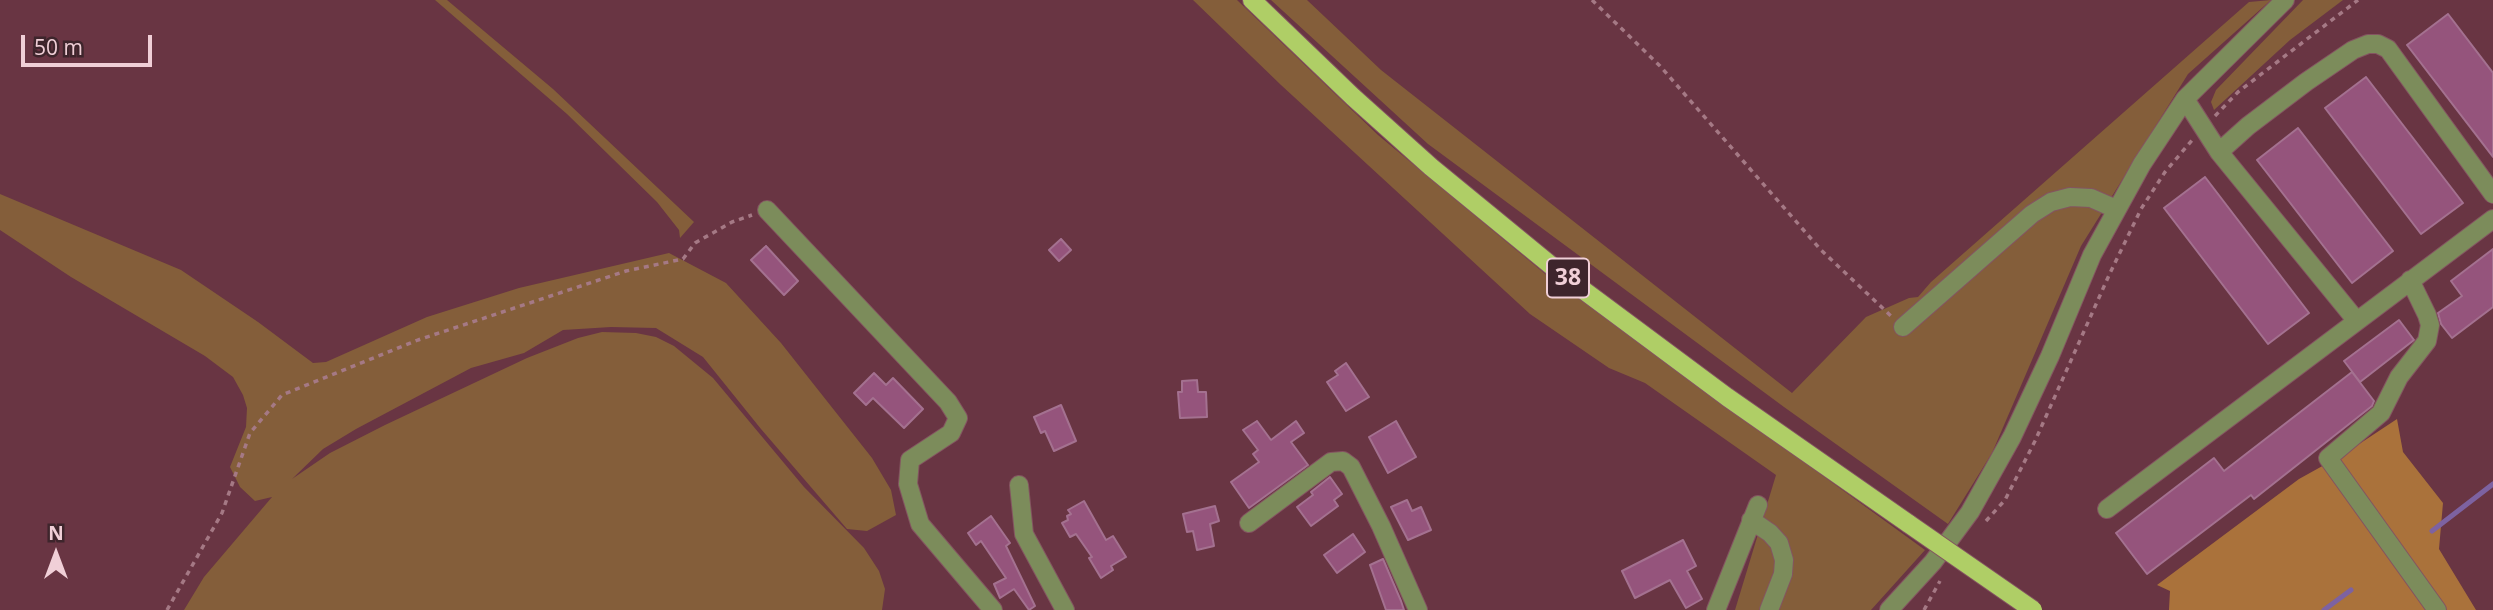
<!DOCTYPE html>
<html>
<head>
<meta charset="utf-8">
<style>
	body { margin:0 }
	#map { position:relative; width:2493px; height:610px; overflow:hidden; background:#693543; font-family:"Open Sans",sans-serif }
	canvas { display:block }
	.north { position:absolute; left:21px; top:519px; width:70px; height:70px; -webkit-text-stroke:5px #3e252c; paint-order:stroke; rotate:0deg; font-size:19px; font-weight:700; line-height:28px; text-align:center; color:#f0cfd7 }
	.north::after { content:''; display:block; margin:auto; width:24px; height:32px; background:#f0cfd7; clip-path:polygon(50% 0,100% 100%,50% 72%,0 100%) }
	.scale { position:absolute; left:21px; top:35px; width:131px; height:32px; box-sizing:border-box; border:4px solid #f0cfd7; border-top:0; padding-left:9px; font-size:21px; line-height:24px; white-space:nowrap; color:#f0cfd7; -webkit-text-stroke:5px #3e252c; paint-order:stroke }
</style>
</head>
<body>
<div id="map">
<canvas width="2493" height="610"></canvas>
<div class="north">N</div>
<div class="scale">50 m</div>
</div>
<script>
const ctx = document.querySelector('canvas').getContext('2d');
ctx.lineJoin = 'round';
function paint(path, color) {
  ctx.fillStyle = color;
  ctx.fill(path, 'evenodd');
}
function poly(rows) {
  const path = new Path2D();
  for (const r of rows) {
    path.moveTo(r[0], r[1]);
    for (let i = 2; i < r.length; i += 2) path.lineTo(r[i], r[i + 1]);
  }
  return path;
}
function stroke(path, color, width, dash) {
  ctx.strokeStyle = color;
  ctx.lineWidth = width;
  ctx.lineCap = dash ? 'butt' : 'round';
  ctx.setLineDash(dash || []);
  ctx.stroke(path);
}
function write(font, color, halo, rows, align = 'center') {
  ctx.font = font + ' "Open Sans",sans-serif';
  ctx.lineWidth = 5;
  ctx.setLineDash([]);
  ctx.textBaseline = 'middle';
  ctx.strokeStyle = halo;
  ctx.fillStyle = color;
  for (const [text, x, y, turn = 0] of rows) {
    ctx.save();
    ctx.translate(x, y);
    ctx.rotate((+turn || 0) * Math.PI / 180);
    ctx.textAlign = isNaN(turn) ? turn : align;
    if (halo) ctx.strokeText(text, 0, 0);
    ctx.fillText(text, 0, 0);
    ctx.restore();
  }
}
paint(poly([
	[435,0,447,0,553,89,694,222,680,238,679,230,657,202,567,114],
	[1193,0,1237,0,1378,135,1544,273,1925,550,1871,610,1735,610,1776,475,1645,383,1609,368,1530,314,1281,85],
	[1271,0,1307,0,1381,70,1792,393,1866,317,1909,298,1918,297,1931,282,2249,2,2271,0,2188,74,2081,246,1992,453,1948,524,1784,407,1428,144],
	[2303,0,2343,0,2290,40,2214,110,2211,102,2216,90],
	[0,194,181,270,258,322,313,363,326,362,427,317,519,288,669,253,726,283,781,343,872,458,891,490,896,515,867,531,847,529,761,429,703,357,656,328,611,327,563,330,524,353,471,368,356,429,323,449,292,479,330,453,385,425,527,358,578,338,602,332,636,333,656,337,674,346,713,378,804,487,864,548,879,571,885,589,882,610,184,610,204,577,272,497,255,501,240,487,230,467,246,427,247,408,243,395,233,377,205,356,71,277,0,230]
]), '#845e3a');
paint(poly([
	[2397,419,2403,452,2443,503,2439,549,2476,610,2169,610,2170,591,2157,585,2299,479,2344,454]
]), '#aa723b');
stroke(poly([
	[2432,531,2493,484],
	[2324,610,2351,590]
]), '#7d62a1', 5);
const building = poly([
	[2448,14,2493,73,2493,157,2407,45,2448,14],
	[2366,77,2463,203,2421,234,2325,108,2366,77],
	[2298,128,2393,251,2352,283,2257,160,2298,128],
	[2205,177,2309,313,2268,344,2164,208,2205,177],
	[1061,239,1071,250,1059,261,1049,250,1061,239],
	[766,246,798,281,784,295,751,260,766,246],
	[2493,249,2493,307,2452,338,2441,324,2438,313,2462,296,2451,281,2493,249],
	[2399,320,2414,340,2360,382,2344,361,2399,320],
	[1346,363,1369,397,1346,411,1327,382,1338,375,1335,371,1346,363],
	[2352,372,2374,401,2372,406,2254,499,2251,495,2147,574,2116,533,2214,458,2224,471,2352,372],
	[874,373,886,385,893,378,923,409,904,428,873,398,866,405,854,393,874,373],
	[1197,380,1198,392,1206,392,1207,417,1180,418,1178,392,1182,392,1182,381,1197,380],
	[1061,405,1076,441,1054,451,1045,431,1041,433,1034,417,1061,405],
	[1257,421,1271,440,1296,421,1304,433,1291,442,1308,465,1249,508,1231,482,1259,462,1253,454,1258,450,1243,430,1257,421],
	[1396,421,1416,457,1388,473,1369,437,1396,421],
	[1330,477,1342,494,1334,500,1338,506,1311,526,1297,507,1313,495,1311,492,1330,477],
	[1407,500,1412,511,1421,507,1431,530,1408,540,1391,507,1407,500],
	[1084,501,1106,540,1113,536,1126,557,1111,566,1113,570,1101,578,1089,558,1092,557,1076,534,1070,537,1062,523,1068,520,1067,516,1071,514,1068,510,1084,501],
	[1215,506,1219,521,1210,524,1214,546,1197,550,1193,531,1187,532,1183,514,1215,506],
	[991,516,1010,543,1006,546,1035,606,1029,610,1014,589,1000,598,994,584,1006,578,981,541,976,545,968,533,991,516],
	[1353,534,1365,552,1337,573,1324,555,1353,534],
	[1683,540,1696,566,1687,571,1702,599,1686,608,1670,580,1635,598,1622,571,1683,540],
	[1383,559,1401,601,1404,610,1386,610,1370,565,1383,559]
]);
paint(building, '#95547c');
stroke(building, '#a47190', 2);
const minor = poly([
	[2185,99,2219,152,2356,320],
	[2219,152,2248,126,2306,82,2353,50,2368,44,2378,44,2388,49,2493,194],
	[767,210,948,402,958,418,951,433,910,460,908,484,920,524,993,610],
	[2410,280,2427,315,2430,325,2427,341,2399,377,2381,413,2328,458,2437,610],
	[1903,327,2032,214,2051,202,2070,197,2091,198,2116,209],
	[1019,485,1024,534,1065,610],
	[2107,509,2493,219],
	[1751,520,1770,533,1779,543,1784,560,1783,574,1769,610],
	[1249,523,1331,462,1343,461,1351,467,1381,526,1418,610],
	[1716,610,1758,505],
	[1889,610,1933,562,1970,512,2012,437,2050,356,2092,255,2142,164,2185,99,2285,0]
]);
const major = poly([
	[1252,0,1353,97,1431,167,1559,272,1727,397,1909,524]
]);
stroke(minor, '#845461', 20);
stroke(major, '#845461', 20);
stroke(poly([
	[1592,0,1660,66,1821,250,1891,316],
	[2215,116,2238,92,2358,0],
	[1986,521,2005,500,2035,441,2110,273,2141,209,2165,172,2193,139],
	[167,610,222,513,250,433,282,395,418,340,626,271,683,259,695,243,732,222,752,215],
	[1924,610,1940,581]
]), '#a57985', 3.5, [5, 5]);
stroke(minor, '#7c8c5b', 18);
stroke(major, '#afce66', 18);
const majorBridge = poly([
	[1909,524,2033,610]
]);
stroke(majorBridge, '#845461', 20, []);
stroke(majorBridge, '#afce66', 18);
for (const [x, y, w] of [
	[1568,278,42]
]) {
  const box = new Path2D();
  box.roundRect(x - w / 2, y - 19.5, w, 39, 5);
  ctx.fillStyle = '#3e252c';
  ctx.fill(box);
  stroke(box, '#f0cfd7', 2);
}
write('bold 23px', '#f0cfd7', null, [
	["38",1568,278]
]);
</script>
</body>
</html>
